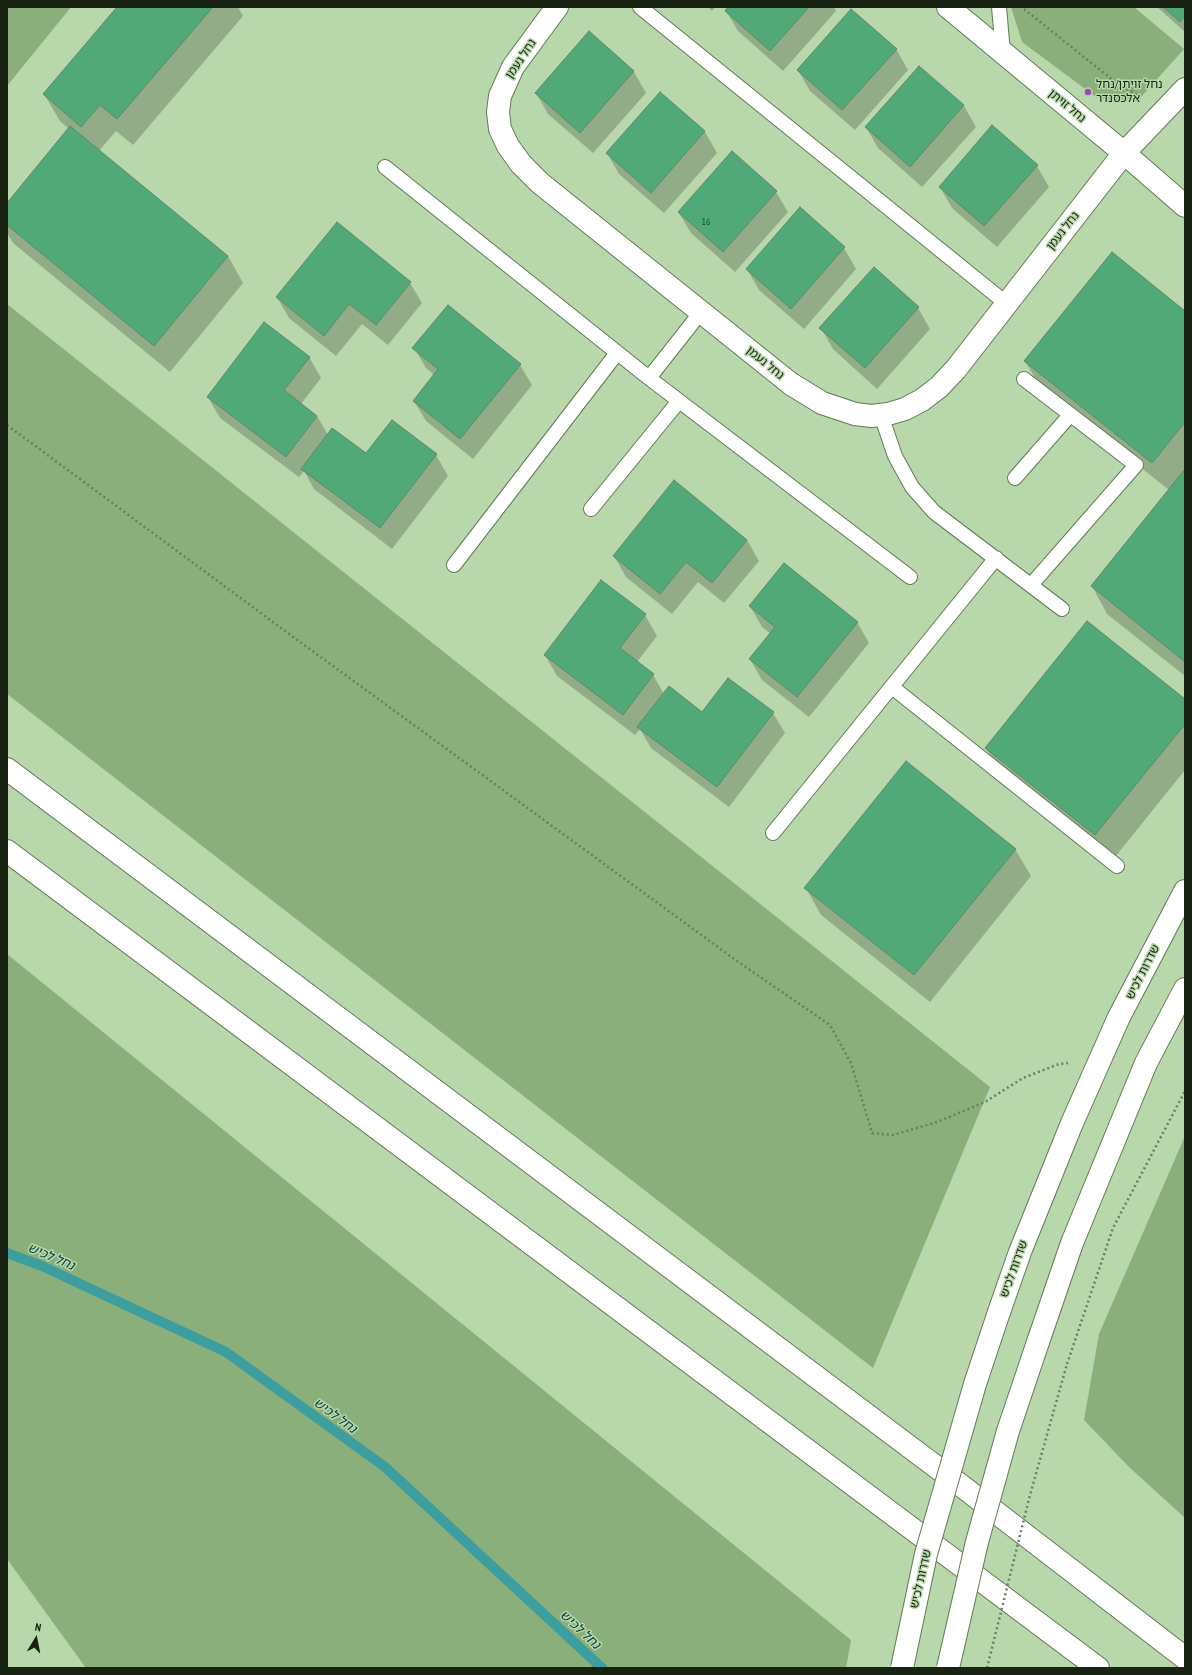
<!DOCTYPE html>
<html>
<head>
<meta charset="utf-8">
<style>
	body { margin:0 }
	#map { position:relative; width:1192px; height:1675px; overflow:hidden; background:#b8d7ab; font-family:"PT Sans Narrow",sans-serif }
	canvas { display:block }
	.frame { position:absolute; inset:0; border:8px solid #172212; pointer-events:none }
	.north { position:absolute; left:16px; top:1619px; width:40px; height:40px; -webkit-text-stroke:3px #b8d7ab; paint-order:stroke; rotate:10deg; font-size:11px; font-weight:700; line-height:16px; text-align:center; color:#172212 }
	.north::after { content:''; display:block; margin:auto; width:14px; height:18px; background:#172212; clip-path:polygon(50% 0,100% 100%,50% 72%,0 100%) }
</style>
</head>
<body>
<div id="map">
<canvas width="1192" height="1675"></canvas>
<div class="frame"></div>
<div class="north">N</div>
</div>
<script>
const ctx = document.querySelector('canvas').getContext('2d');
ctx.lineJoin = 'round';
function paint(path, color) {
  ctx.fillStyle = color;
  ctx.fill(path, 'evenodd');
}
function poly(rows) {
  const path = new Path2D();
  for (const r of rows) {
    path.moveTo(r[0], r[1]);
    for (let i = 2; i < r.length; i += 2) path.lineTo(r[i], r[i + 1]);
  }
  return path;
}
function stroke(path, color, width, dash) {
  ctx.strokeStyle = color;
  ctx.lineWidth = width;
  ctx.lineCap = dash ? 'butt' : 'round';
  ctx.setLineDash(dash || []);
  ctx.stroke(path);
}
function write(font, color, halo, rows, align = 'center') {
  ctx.font = font + ' "PT Sans Narrow","Noto Sans Hebrew",sans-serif';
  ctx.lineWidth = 3;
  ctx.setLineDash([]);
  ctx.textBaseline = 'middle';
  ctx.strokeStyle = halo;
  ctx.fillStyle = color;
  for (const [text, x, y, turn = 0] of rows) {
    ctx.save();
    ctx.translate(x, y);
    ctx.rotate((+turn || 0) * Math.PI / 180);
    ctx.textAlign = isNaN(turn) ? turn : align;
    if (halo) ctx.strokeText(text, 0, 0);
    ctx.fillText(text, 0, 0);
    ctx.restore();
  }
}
paint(poly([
	[7,7,71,7,7,86],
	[1011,7,1134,7,1184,49,1142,96,1117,102,1096,97,1022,42],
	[7,304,990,1087,873,1368,7,694],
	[7,954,851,1640,846,1668,86,1668,7,1559],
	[1185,1136,1185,1518,1129,1467,1084,1420,1099,1334]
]), '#8aaf7a');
paint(poly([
	[118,7,238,7,243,16,133,145,116,131,99,151,228,256,243,283,170,372,13,243,7,233,7,205,69,129,60,121,44,94],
	[708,7,715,7,712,11],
	[729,7,834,7,836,11,783,71,738,31,726,11],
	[1157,7,1185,7,1185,32],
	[589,33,634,72,646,93,593,153,548,114,536,93],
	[896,49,908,70,855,130,810,91,798,70],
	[919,67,964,106,976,127,922,187,878,148,866,127],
	[660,93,705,132,717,153,664,213,619,174,607,153],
	[993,127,1037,166,1049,187,997,247,952,208,940,187],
	[776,192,788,212,735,272,691,233,679,213],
	[800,209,844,248,856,269,804,329,759,290,747,269],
	[874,269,918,308,930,329,877,389,833,349,821,328],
	[410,283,422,303,388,345,362,324,336,356,289,318,277,297],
	[1185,312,1185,676,1107,614,1092,586,1169,490,1041,388,1025,361],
	[414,348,520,365,532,385,473,459,426,421,414,401,434,375,426,368],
	[309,357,321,378,301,404,317,416,328,435,366,455,436,455,448,476,392,549,314,489,304,471,299,477,220,418,208,397],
	[747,540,759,561,724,603,698,582,672,614,626,577,614,556],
	[601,582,645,615,657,636,637,662,653,675,664,694,703,713,773,713,785,733,729,807,651,748,640,729,635,735,557,676,545,655],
	[750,606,857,622,869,643,809,717,762,680,750,659,771,634,762,627],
	[1185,700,1185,770,1111,862,1002,775,986,748],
	[1015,849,1031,876,930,1002,821,915,806,888]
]), '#0003');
stroke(poly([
	[7,1253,42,1266,226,1352,385,1467,602,1668]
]), '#3c9e9f', 10);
const building = poly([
	[117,7,213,7,117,119,100,105,81,127,43,94,117,7],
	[728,7,809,7,770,51,725,11,728,7],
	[1163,7,1185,7,1185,16,1180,22,1163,7],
	[851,9,897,49,842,110,797,70,851,9],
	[589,31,634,71,580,133,535,93,589,31],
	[919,66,964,105,910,167,865,127,919,66],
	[660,92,705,131,651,193,606,153,660,92],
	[992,125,1038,165,984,226,939,187,992,125],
	[70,126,228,256,154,346,7,225,7,203,70,126],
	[732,151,777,191,723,252,678,212,732,151],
	[800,207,845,247,791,309,746,269,800,207],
	[337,222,411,282,376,325,349,304,324,336,276,297,337,222],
	[1112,252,1185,311,1185,422,1152,463,1024,361,1112,252],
	[874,267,919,307,865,368,819,328,874,267],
	[448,305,521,364,460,439,413,401,438,369,412,348,448,305],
	[264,322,310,357,284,390,317,416,286,457,207,397,264,322],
	[392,420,437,454,380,528,301,469,332,428,366,453,392,420],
	[1185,469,1185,662,1091,586,1185,469],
	[674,480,747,540,712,583,686,562,660,594,613,556,674,480],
	[784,563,858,622,797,697,749,659,775,627,749,606,784,563],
	[601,580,646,614,620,648,654,674,623,715,544,655,601,580],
	[1087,621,1185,699,1185,724,1095,835,985,748,1087,621],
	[728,678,774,712,717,787,637,727,669,686,702,712,728,678],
	[906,761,1016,849,914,975,804,888,906,761]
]);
paint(building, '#52a978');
stroke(building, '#59896c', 1);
const lane = poly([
	[640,7,1007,304],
	[999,7,1003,53],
	[385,167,649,378,910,577],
	[649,378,701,312],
	[1024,379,1136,465,1031,585],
	[881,415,895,456,912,487,934,512,1062,609],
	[1015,478,1070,415],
	[591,509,679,401],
	[454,565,617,353],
	[892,687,1117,866],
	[773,833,996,558]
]);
const street = poly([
	[557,7,513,67,500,96,498,112,500,129,508,146,521,164,540,183,791,384,822,403,855,414,871,416,888,414,905,409,922,400,939,387,956,369,1124,153,1185,89]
]);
const secondary = poly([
	[948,7,1124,153,1185,206],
	[999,1312,1020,1252,1072,1123,1119,1017,1185,891],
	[1038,1342,1072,1243,1146,1063,1185,989]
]);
const highway = poly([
	[7,769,967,1490,1185,1658],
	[7,851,1098,1668]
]);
stroke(lane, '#607c54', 16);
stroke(street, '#607c54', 24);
stroke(secondary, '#607c54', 24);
stroke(highway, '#607c54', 24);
stroke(poly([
	[1024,9,1114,81,1139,96],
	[7,425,281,628,737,961,830,1025,851,1063,872,1133,893,1135,937,1122,985,1102,1023,1078,1059,1064,1068,1063],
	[1067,1364,1113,1228,1185,1091]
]), '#697e60', 2.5, [2, 3]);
stroke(lane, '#fff', 14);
stroke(street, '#fff', 22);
stroke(secondary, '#fff', 22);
stroke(highway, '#fff', 22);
const secondaryBridge = poly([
	[902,1668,926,1554,975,1384,999,1312],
	[948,1668,977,1542,1008,1431,1038,1342]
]);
stroke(secondaryBridge, '#607c54', 24, []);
stroke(poly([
	[987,1668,1030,1495,1067,1364]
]), '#697e60', 2.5, [2, 3]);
stroke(secondaryBridge, '#fff', 22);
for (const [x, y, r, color] of [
	[1088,92,4,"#9c49b8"]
]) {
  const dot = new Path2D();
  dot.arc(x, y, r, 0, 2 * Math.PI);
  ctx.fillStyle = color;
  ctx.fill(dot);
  stroke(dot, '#b8d7ab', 1.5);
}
write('10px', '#26442c', null, [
	["16",706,222]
]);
write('12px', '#172212', '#b8d7ab', [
	["נחל נעמן",521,59,-56],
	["נחל זויתן",1067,106,40],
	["נחל נעמן",1063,231,-52],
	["נחל נעמן",765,363,39],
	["שדרות לכיש",1143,972,-63],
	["שדרות לכיש",1014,1269,-70],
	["שדרות לכיש",921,1579,-77]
]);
write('12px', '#172212', '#b8d7ab', [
	["נחל זויתן/נחל",1096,85],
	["אלכסנדר",1096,99]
], 'left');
write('italic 13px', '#003d3e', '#b8d7ab', [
	["נחל לכיש",51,1257,23],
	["נחל לכיש",335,1416,36],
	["נחל לכיש",580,1630,43]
]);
</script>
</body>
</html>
